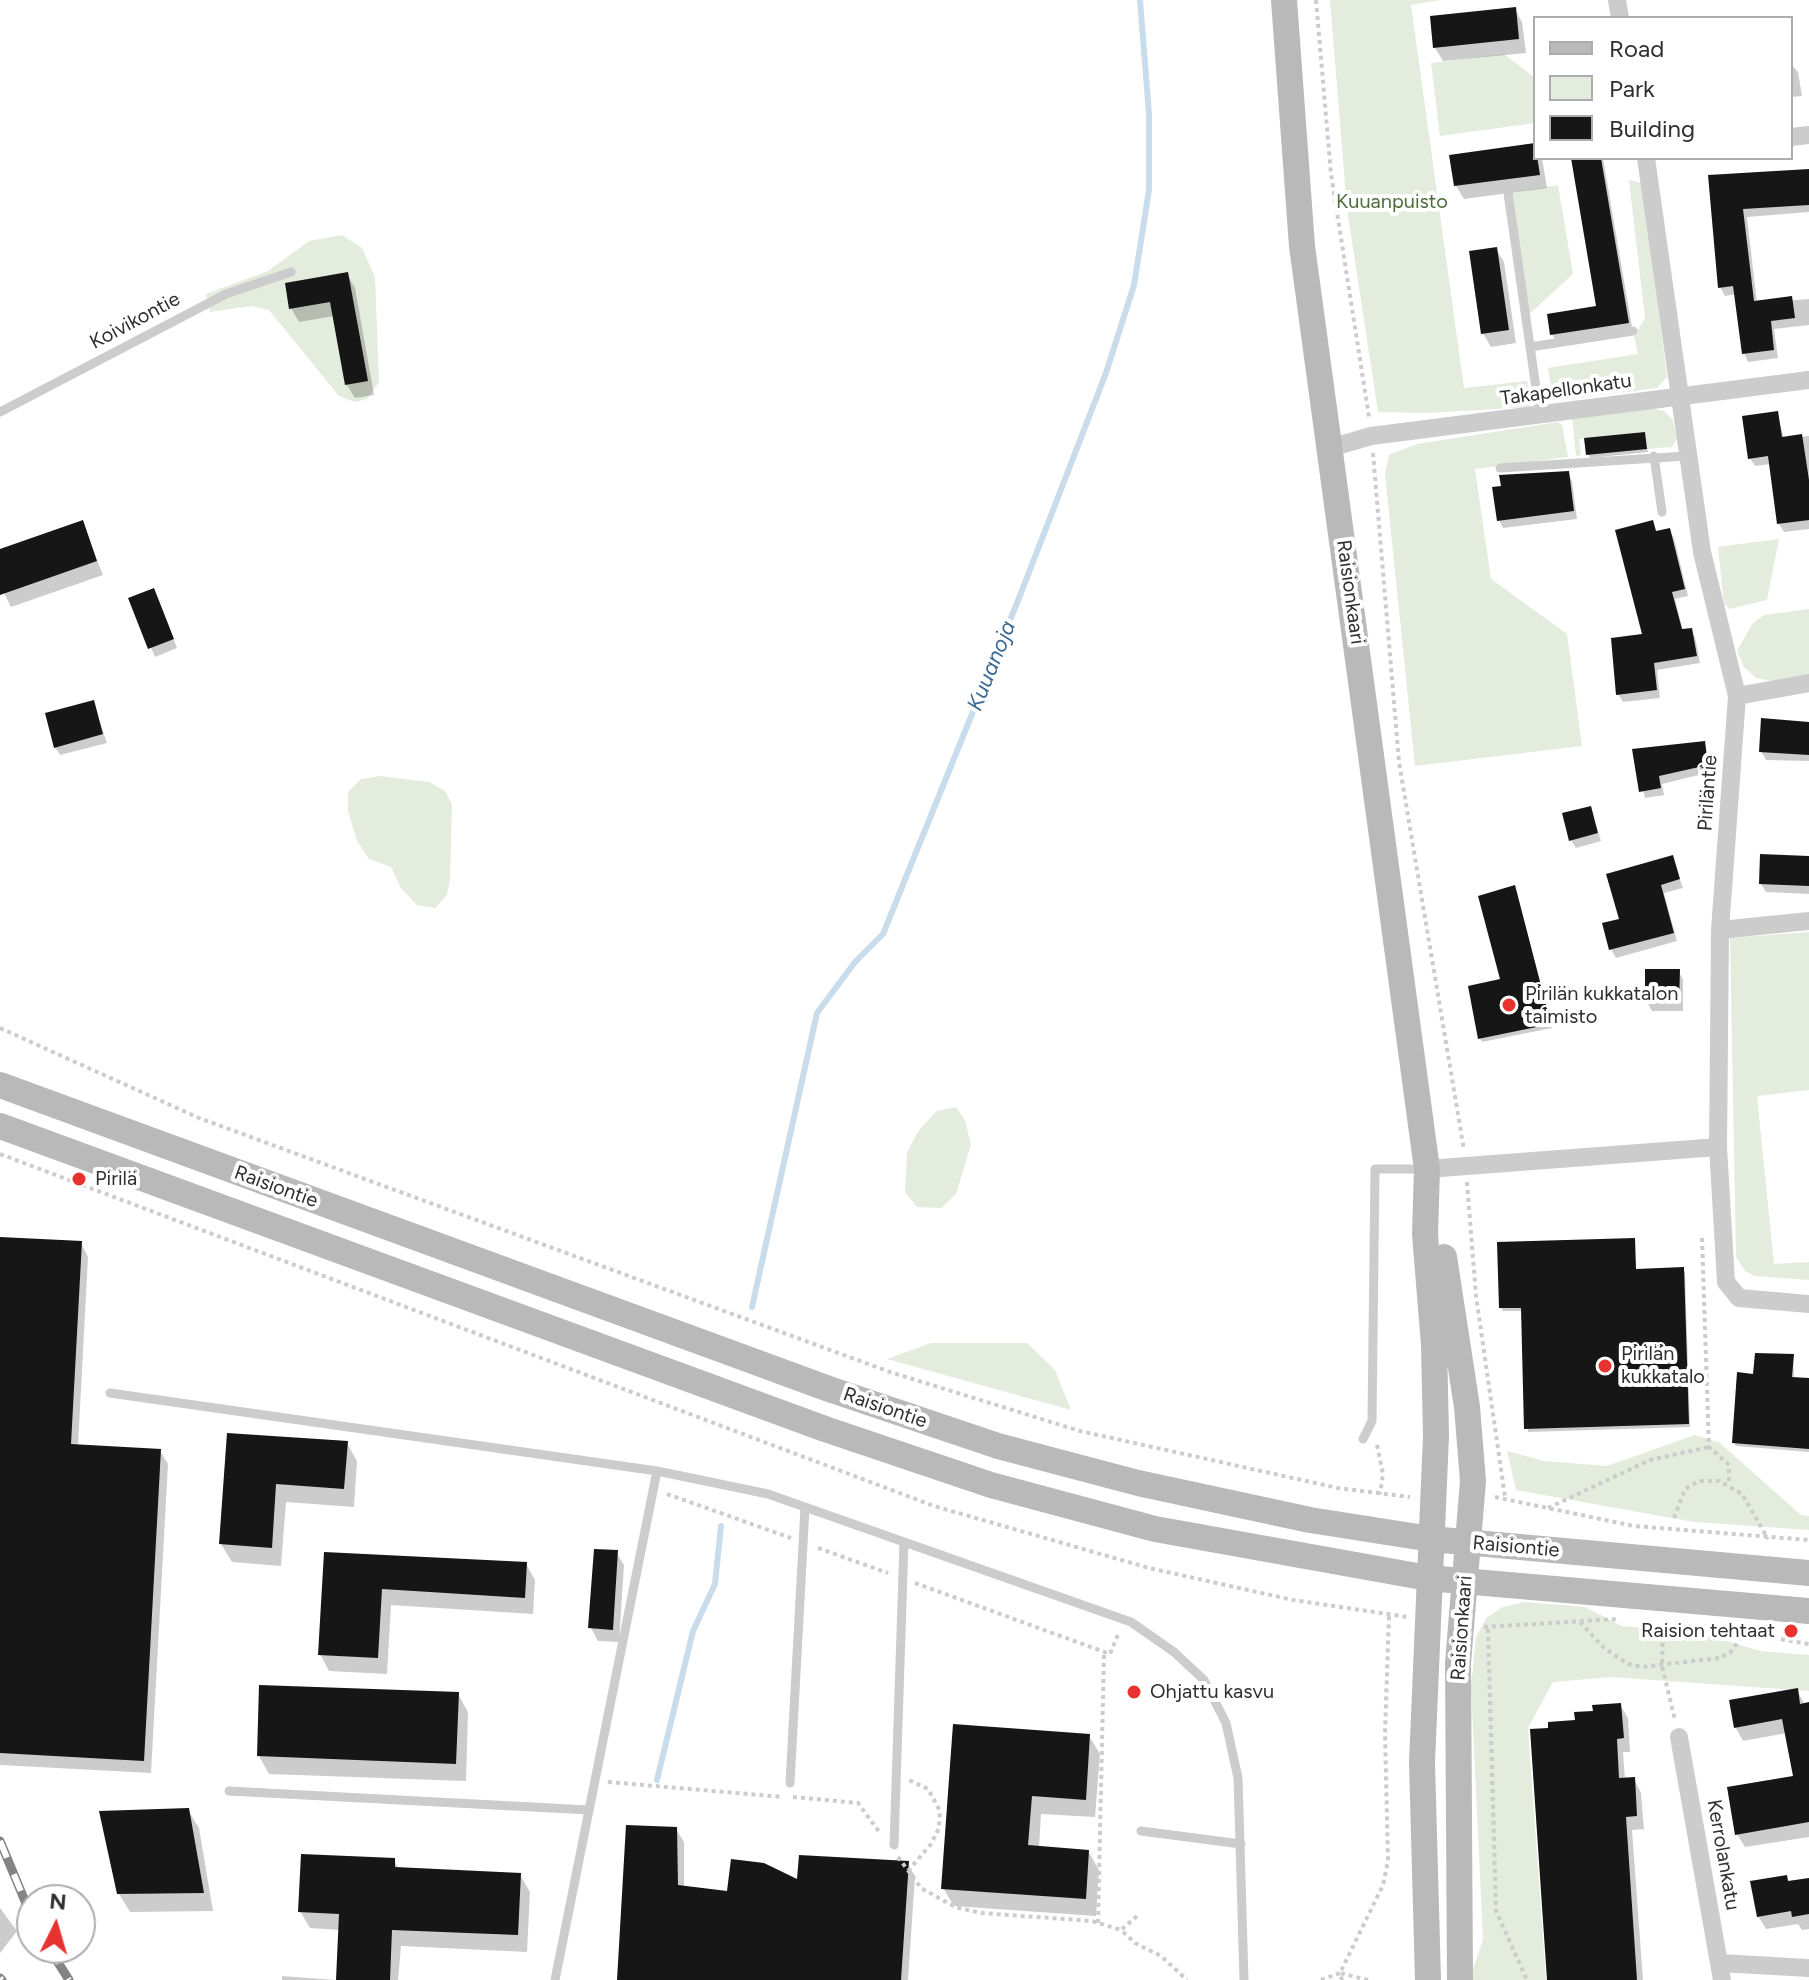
<!DOCTYPE html>
<html>
<head>
<meta charset="utf-8">
<style>
	body { margin:0 }
	#map { position:relative; width:1809px; height:1980px; overflow:hidden; background:#fff; font-family:Figtree,sans-serif }
	canvas { display:block }
	.legend { position:absolute; left:1533px; top:16px; width:260px; height:144px; box-sizing:border-box; background:#fff; border:2px solid #acacac; margin:0; padding:10px 14px; list-style:none; font-size:24px; color:#2f2f2f }
	.legend li { display:flex; align-items:center; gap:16px; height:40px }
	.legend b { width:40px; border:2px solid #acacac }
	.north { position:absolute; left:16px; top:1884px; width:80px; height:80px; box-sizing:border-box; background:#fff; border:2px solid #acacac; border-radius:50%; rotate:5deg; font-size:22px; font-weight:700; line-height:32px; text-align:center; color:#2f2f2f }
	.north::after { content:''; display:block; margin:auto; width:28px; height:36px; background:#e73230; clip-path:polygon(50% 0,100% 100%,50% 72%,0 100%) }
</style>
</head>
<body>
<div id="map">
<canvas width="1809" height="1980"></canvas>
<ul class="legend">
<li><b style="height:10px;background:#b9b9b9"></b>Road</li>
<li><b style="height:22px;background:#e4ecdd"></b>Park</li>
<li><b style="height:22px;background:#161616"></b>Building</li>
</ul>
<div class="north">N</div>
</div>
<script>
const ctx = document.querySelector('canvas').getContext('2d');
ctx.lineJoin = 'round';
function paint(path, color) {
  ctx.fillStyle = color;
  ctx.fill(path, 'evenodd');
}
function poly(rows) {
  const path = new Path2D();
  for (const r of rows) {
    path.moveTo(r[0], r[1]);
    for (let i = 2; i < r.length; i += 2) path.lineTo(r[i], r[i + 1]);
  }
  return path;
}
function stroke(path, color, width, dash) {
  ctx.strokeStyle = color;
  ctx.lineWidth = width;
  ctx.lineCap = dash ? 'butt' : 'round';
  ctx.setLineDash(dash || []);
  ctx.stroke(path);
}
function write(font, color, halo, rows, align = 'center') {
  ctx.font = font + ' Figtree,sans-serif';
  ctx.lineWidth = 8;
  ctx.setLineDash([]);
  ctx.textBaseline = 'middle';
  ctx.strokeStyle = halo;
  ctx.fillStyle = color;
  for (const [text, x, y, turn = 0] of rows) {
    ctx.save();
    ctx.translate(x, y);
    ctx.rotate((+turn || 0) * Math.PI / 180);
    ctx.textAlign = isNaN(turn) ? turn : align;
    if (halo) ctx.strokeText(text, 0, 0);
    ctx.fillText(text, 0, 0);
    ctx.restore();
  }
}
paint(poly([
	[1330,0,1441,0,1411,5,1464,388,1527,381,1530,407,1427,413,1378,412,1347,209],
	[1504,54,1535,78,1535,123,1440,136,1431,63],
	[1629,180,1642,183,1667,377,1657,388,1557,401,1553,398,1548,368,1638,354,1634,336,1645,318],
	[1558,185,1573,274,1525,318,1508,193],
	[342,235,362,248,375,277,379,382,367,399,355,402,339,396,269,310,252,306,210,312,206,294,268,271,309,241],
	[1649,408,1664,411,1673,420,1677,439,1672,447,1647,449,1645,432,1579,439,1581,455,1576,456,1572,418],
	[1558,422,1562,425,1568,457,1475,469,1491,579,1567,634,1582,746,1415,766,1385,474,1389,455,1417,444],
	[1779,539,1767,600,1730,609,1724,604,1718,547],
	[1809,609,1809,675,1772,681,1756,678,1744,667,1737,651,1752,624,1764,615],
	[381,776,429,782,445,791,452,804,450,879,447,895,435,908,417,905,401,888,391,867,369,859,357,841,348,811,348,792,361,779],
	[1809,932,1809,1090,1757,1096,1774,1264,1809,1262,1809,1280,1755,1276,1745,1271,1736,1257,1730,938],
	[956,1107,965,1120,971,1145,956,1194,941,1208,917,1207,905,1192,907,1152,919,1130,937,1111],
	[931,1343,1027,1343,1055,1370,1071,1410,887,1359],
	[1695,1435,1720,1443,1801,1515,1809,1516,1809,1530,1694,1522,1516,1490,1507,1451,1544,1461,1607,1466],
	[1524,1602,1585,1607,1622,1626,1701,1633,1760,1651,1809,1655,1809,1691,1611,1677,1553,1682,1528,1728,1546,1980,1473,1980,1473,1969,1483,1940,1471,1686,1476,1637,1487,1617,1503,1607]
]), '#e4ecdd');
paint(poly([
	[1515,9,1522,22,1526,53,1443,61,1435,48],
	[1791,64,1798,72,1802,96,1791,97],
	[1452,156,1542,158,1547,188,1464,199,1456,186],
	[1573,158,1603,158,1633,333,1558,344,1552,334,1598,308],
	[1809,170,1809,212,1747,217,1757,303,1809,299,1809,325,1774,329,1778,358,1748,362,1744,353,1736,294,1725,296,1720,287,1710,177],
	[1496,249,1504,262,1516,343,1491,347,1483,333],
	[347,274,355,288,374,395,355,398,347,385,334,316,299,322,291,308],
	[1777,413,1784,439,1809,436,1809,529,1784,532,1779,524,1771,464,1755,466,1750,458],
	[1644,434,1648,452,1590,458,1588,454],
	[1568,473,1572,481,1577,519,1503,528,1499,520,1503,488],
	[82,522,103,575,11,607,0,585,0,551],
	[1652,523,1657,533,1669,530,1674,538,1688,596,1675,599,1683,631,1691,630,1695,637,1700,663,1657,670,1660,698,1623,702,1618,694,1645,636],
	[131,599,158,599,177,648,155,657],
	[93,703,107,743,60,755,55,747],
	[1809,723,1809,761,1766,760,1761,751],
	[1704,743,1711,772,1662,784,1664,795,1645,798,1634,751],
	[1590,808,1601,841,1576,848,1571,840],
	[1672,857,1683,888,1664,893,1677,941,1616,958,1611,949,1621,920],
	[1809,858,1809,894,1766,892,1761,884],
	[1516,891,1552,1028,1482,1042,1480,1038,1503,981],
	[1678,971,1683,979,1683,1011,1652,1011,1647,1002],
	[0,1239,81,1243,88,1257,78,1446,160,1451,168,1464,151,1773,0,1765],
	[1633,1240,1636,1271,1683,1269,1685,1273,1690,1427,1528,1432,1523,1311,1503,1311,1501,1308],
	[1793,1356,1794,1379,1809,1380,1809,1452,1736,1446,1734,1443,1755,1376],
	[229,1435,347,1443,357,1461,354,1507,286,1502,281,1566,232,1562,221,1544],
	[616,1552,624,1565,619,1642,598,1641,591,1628],
	[326,1554,526,1564,535,1580,533,1614,391,1605,387,1674,329,1671,320,1654],
	[1797,1690,1805,1705,1809,1704,1809,1837,1745,1847,1737,1834,1795,1778,1787,1733,1743,1741,1736,1728],
	[458,1694,468,1712,466,1781,269,1774,259,1756],
	[1620,1705,1628,1718,1630,1752,1623,1752,1625,1780,1634,1779,1641,1793,1644,1829,1632,1830,1643,1980,1549,1980,1550,1730],
	[1089,1736,1100,1754,1095,1817,1041,1814,1039,1848,1088,1851,1099,1870,1096,1916,954,1906,943,1888],
	[188,1810,199,1828,213,1911,130,1912,119,1894],
	[676,1829,684,1842,684,1888,729,1894,907,1863,915,1876,908,1980,619,1980],
	[394,1860,399,1869,520,1875,530,1892,527,1952,401,1946,398,1980,338,1980,340,1930,310,1928,300,1911],
	[1786,1877,1790,1883,1809,1880,1809,1929,1802,1930,1798,1924,1766,1929,1758,1916],
	[0,1908,17,1931,0,1953],
	[282,1976,336,1980,282,1980]
]), '#0003');
stroke(poly([
	[752,1307,817,1013,855,962,883,934,1021,593,1106,373,1134,285,1149,190,1149,114,1140,0],
	[657,1780,693,1631,715,1584,721,1526]
]), '#c9dcec', 6);
paint(poly([
	[1516,7,1519,39,1433,48,1430,16],
	[1535,143,1540,175,1454,186,1449,155],
	[1571,158,1601,158,1629,323,1550,335,1547,314,1596,306],
	[1809,169,1809,205,1743,209,1754,301,1792,296,1795,318,1771,321,1774,350,1742,354,1733,286,1718,288,1708,175],
	[1497,247,1509,330,1481,334,1469,251],
	[348,272,368,381,345,385,330,302,289,309,285,283],
	[1778,411,1782,437,1802,434,1809,480,1809,520,1777,524,1768,456,1748,459,1742,416],
	[1645,432,1647,449,1586,455,1584,438],
	[1569,471,1574,511,1497,521,1492,487,1501,486,1499,475],
	[83,520,97,561,0,595,0,549],
	[1653,520,1656,531,1670,528,1685,589,1672,592,1682,629,1692,628,1697,656,1654,663,1657,690,1616,695,1611,638,1642,634,1615,530],
	[154,588,174,639,148,649,128,598],
	[94,700,103,734,54,748,45,713],
	[1761,718,1809,722,1809,755,1759,752],
	[1705,741,1708,765,1659,776,1661,788,1639,792,1632,749],
	[1591,806,1598,833,1569,841,1562,813],
	[1760,854,1809,856,1809,886,1759,884],
	[1673,855,1680,879,1661,885,1674,933,1609,950,1602,923,1619,919,1606,874],
	[1515,885,1551,1024,1478,1039,1468,986,1500,979,1478,896],
	[1645,969,1680,969,1679,1003,1645,1003],
	[0,1237,82,1241,71,1444,161,1449,144,1761,0,1753],
	[1635,1238,1636,1269,1684,1267,1689,1424,1524,1429,1521,1308,1499,1308,1497,1242],
	[1755,1353,1794,1354,1792,1377,1809,1378,1809,1449,1732,1443,1737,1372,1753,1374],
	[227,1433,348,1441,344,1489,276,1484,272,1548,219,1544],
	[594,1549,618,1550,613,1630,588,1628],
	[324,1552,527,1562,525,1598,382,1589,378,1658,318,1655],
	[259,1685,459,1692,456,1764,257,1756],
	[1798,1688,1800,1704,1809,1702,1809,1822,1735,1835,1727,1787,1793,1776,1782,1719,1734,1728,1729,1700],
	[1621,1703,1624,1738,1617,1739,1619,1778,1635,1777,1637,1816,1626,1817,1637,1980,1547,1980,1530,1729,1548,1728,1548,1722,1575,1720,1574,1712,1593,1711,1592,1705],
	[953,1724,1090,1734,1086,1800,1032,1796,1028,1845,1089,1850,1086,1899,941,1889],
	[189,1808,204,1893,117,1894,99,1811],
	[626,1825,677,1827,678,1885,727,1891,731,1859,764,1863,797,1879,799,1855,909,1861,901,1980,617,1980],
	[301,1854,395,1858,395,1867,521,1873,518,1935,392,1930,390,1980,336,1980,339,1914,298,1912],
	[1787,1875,1788,1881,1809,1878,1809,1914,1792,1917,1791,1911,1757,1917,1750,1881]
]), '#161616');
stroke(poly([
	[1316,0,1331,174,1369,417],
	[1373,453,1399,762,1464,1150],
	[0,1028,199,1118,890,1372,1080,1431,1338,1488,1410,1497],
	[0,1154,934,1506,1149,1568,1293,1600,1408,1617],
	[1467,1182,1476,1296,1505,1497],
	[1702,1238,1709,1447,1729,1465,1729,1485],
	[1377,1445,1383,1474,1380,1494],
	[667,1494,791,1538],
	[1495,1497,1634,1526,1809,1540],
	[1548,1508,1650,1460,1709,1447],
	[1674,1518,1685,1489,1699,1481,1719,1481,1742,1494,1768,1539],
	[818,1548,888,1573],
	[915,1583,1110,1654,1119,1632],
	[1580,1622,1604,1648,1628,1664,1642,1667,1719,1658,1730,1653,1742,1636],
	[1702,1626,1809,1644],
	[1484,1627,1618,1619],
	[1663,1627,1662,1666,1675,1720],
	[1488,1629,1496,1911,1527,1980],
	[608,1782,783,1797],
	[793,1797,858,1803,880,1833],
	[898,1857,921,1888,955,1907,981,1913,1092,1921,1121,1930],
	[908,1871,931,1844,939,1828,940,1811,928,1789,909,1780],
	[1137,1916,1121,1930,1135,1943,1161,1956,1187,1980],
	[1098,1923,1104,1653],
	[1321,1980,1340,1973,1342,1980],
	[1368,1980,1340,1973,1383,1885,1388,1861,1385,1733,1389,1615]
]), '#ccc', 4, [4, 4]);
stroke(poly([
	[1508,193,1540,416],
	[1530,347,1633,331],
	[0,412,226,294,291,272],
	[1654,456,1662,512],
	[1500,468,1687,456],
	[110,1393,657,1471,768,1494,1131,1622,1174,1652,1204,1680,1226,1723,1238,1778,1244,1980],
	[1363,1439,1372,1421,1375,1169,1423,1169],
	[790,1783,805,1508],
	[229,1791,589,1810],
	[1141,1831,1241,1844],
	[894,1845,904,1542],
	[555,1980,657,1471]
]), '#ccc', 9);
stroke(poly([
	[1617,0,1620,18],
	[1791,137,1809,135],
	[1330,448,1371,436,1809,380],
	[1737,696,1809,683],
	[1720,930,1809,921],
	[1718,1147,1726,1282,1739,1298,1809,1304],
	[1427,1169,1718,1147,1720,930,1737,696,1702,552,1646,158],
	[1679,1737,1722,1980],
	[1720,1963,1809,1968]
]), '#ccc', 18);
stroke(poly([
	[1284,0,1302,246,1427,1169,1425,1234,1434,1345,1436,1436,1422,1762,1428,1980],
	[0,1085,829,1389,998,1446,1138,1483,1310,1520,1431,1539,1809,1573],
	[0,1126,825,1429,991,1485,1155,1529,1428,1578,1809,1611],
	[1444,1257,1467,1407,1473,1481,1458,1663,1460,1980]
]), '#b9b9b9', 26);
const rail = poly([
	[0,1841,32,1918],
	[49,1948,69,1980],
	[0,1978,2,1980]
]);
stroke(rail, '#848484', 9);
stroke(rail, '#fff', 6, [18]);
for (const [x, y, r, color] of [
	[1509,1005,8,"#e73230"],
	[79,1179,8,"#e73230"],
	[1605,1366,8,"#e73230"],
	[1791,1631,8,"#e73230"],
	[1134,1692,8,"#e73230"]
]) {
  const dot = new Path2D();
  dot.arc(x, y, r, 0, 2 * Math.PI);
  ctx.fillStyle = color;
  ctx.fill(dot);
  stroke(dot, '#fff', 3);
}
write('20px', '#4e6b3c', '#fff', [
	["Kuuanpuisto",1392,202]
]);
write('20px', '#2f2f2f', '#fff', [
	["Koivikontie",135,321,-28],
	["Takapellonkatu",1566,390,-8],
	["Raisionkaari",1350,592,82],
	["Piriläntie",1708,793,-86],
	["Raisiontie",276,1187,20],
	["Raisiontie",885,1408,19],
	["Raisiontie",1516,1547,5],
	["Raisionkaari",1462,1628,-86],
	["Kerrolankatu",1723,1855,80]
]);
write('20px', '#2f2f2f', '#fff', [
	["Pirilän kukkatalon",1525,994],
	["taimisto",1525,1017],
	["Pirilä",95,1179],
	["Pirilän",1621,1354],
	["kukkatalo",1621,1377],
	["Raision tehtaat",1775,1631,"right"],
	["Ohjattu kasvu",1150,1692]
], 'left');
write('italic 22px', '#3c6a92', '#fff', [
	["Kuuanoja",992,666,-68]
]);
</script>
</body>
</html>
